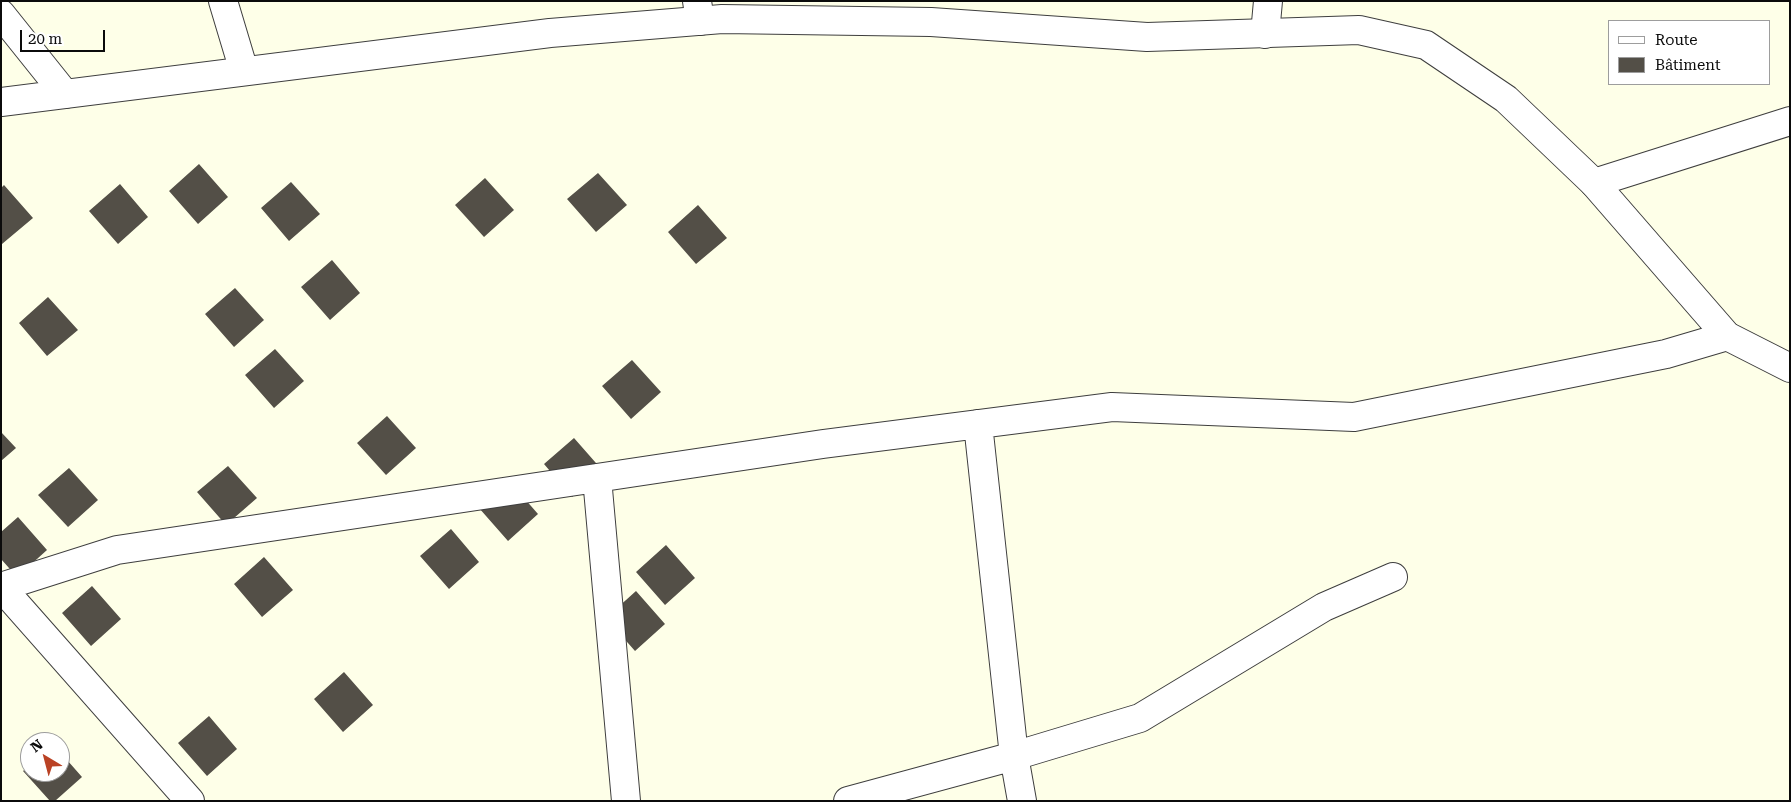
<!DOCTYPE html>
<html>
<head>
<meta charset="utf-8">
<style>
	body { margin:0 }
	#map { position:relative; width:1791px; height:802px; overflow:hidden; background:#feffe8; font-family:"Roboto Serif",serif }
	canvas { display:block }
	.frame { position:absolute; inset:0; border:2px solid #0b0b0b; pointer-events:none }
	.legend { position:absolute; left:1608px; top:20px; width:162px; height:65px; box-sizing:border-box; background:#fff; border:1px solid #9d9d9d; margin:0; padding:6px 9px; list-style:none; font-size:15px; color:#0b0b0b }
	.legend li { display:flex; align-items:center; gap:10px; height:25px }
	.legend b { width:25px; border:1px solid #9d9d9d }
	.north { position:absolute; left:20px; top:732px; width:50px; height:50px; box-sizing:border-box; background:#fff; border:1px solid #9d9d9d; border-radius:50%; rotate:323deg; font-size:14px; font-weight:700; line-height:20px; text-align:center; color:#0b0b0b }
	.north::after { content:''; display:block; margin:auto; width:18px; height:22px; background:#ba4224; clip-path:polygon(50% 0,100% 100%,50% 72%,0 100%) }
	.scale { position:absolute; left:20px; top:30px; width:85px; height:22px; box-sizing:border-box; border:2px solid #0b0b0b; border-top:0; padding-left:6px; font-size:15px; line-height:18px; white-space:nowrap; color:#0b0b0b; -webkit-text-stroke:4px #fff; paint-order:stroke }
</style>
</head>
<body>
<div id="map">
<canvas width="1791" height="802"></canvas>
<div class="frame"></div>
<ul class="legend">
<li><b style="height:6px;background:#fff"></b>Route</li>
<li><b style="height:14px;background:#534f47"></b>Bâtiment</li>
</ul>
<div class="north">N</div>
<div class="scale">20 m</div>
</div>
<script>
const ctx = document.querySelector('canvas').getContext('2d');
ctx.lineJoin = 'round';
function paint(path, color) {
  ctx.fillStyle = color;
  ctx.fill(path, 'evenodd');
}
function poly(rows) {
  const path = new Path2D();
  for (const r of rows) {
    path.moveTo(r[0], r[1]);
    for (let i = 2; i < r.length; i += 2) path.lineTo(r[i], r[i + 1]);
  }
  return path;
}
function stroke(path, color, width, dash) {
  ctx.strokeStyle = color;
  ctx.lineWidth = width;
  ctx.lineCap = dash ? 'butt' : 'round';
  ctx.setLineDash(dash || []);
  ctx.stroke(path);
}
paint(poly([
	[199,164,228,197,198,224,169,191],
	[598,173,627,205,596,232,567,199],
	[485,178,514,210,484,237,455,205],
	[291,182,320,214,289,241,261,208],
	[120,184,148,217,118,244,89,211],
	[4,185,33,218,2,244,1,188],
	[698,205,727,238,696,264,668,232],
	[332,260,360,293,330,320,301,287],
	[235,288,264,320,234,347,205,314],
	[48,297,78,330,47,356,19,323],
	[275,349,304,381,274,408,245,375],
	[632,360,661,392,631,419,602,386],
	[387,416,416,448,386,475,357,443],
	[1,432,16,448,1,461],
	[574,438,603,471,572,497,544,464],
	[228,466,257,498,226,525,197,492],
	[69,468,98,500,68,527,38,495],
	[510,482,538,514,508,541,479,508],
	[18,517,47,550,17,577,1,559,1,532],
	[451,529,479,562,449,589,420,556],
	[666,545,695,578,665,605,636,572],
	[264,557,293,590,262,617,234,584],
	[92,586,121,619,91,646,62,613],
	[636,591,665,624,635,651,606,618],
	[344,672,373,705,343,732,314,699],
	[209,716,237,749,207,776,178,743],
	[60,752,82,777,55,801,50,801,23,771,30,765,30,772,60,772]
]), '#534f47');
const minor = poly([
	[223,1,244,71],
	[697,1,700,21],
	[1,14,65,94],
	[1265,34,1268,1],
	[1594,183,1790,121],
	[978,424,1014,756,1022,801],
	[597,478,626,801],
	[1,587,117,550,823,444,1112,407,1354,417,1666,354,1727,336],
	[1,587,190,801],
	[848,801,1014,756,1140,718,1324,607,1393,577]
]);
const tertiary = poly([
	[1,102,550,33,722,19,931,22,1147,37,1359,30,1426,45,1506,99,1594,183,1727,336,1790,368]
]);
stroke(minor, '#3e3e3e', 30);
stroke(tertiary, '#3e3e3e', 30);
stroke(minor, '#fff', 28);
stroke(tertiary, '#fff', 28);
</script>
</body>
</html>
